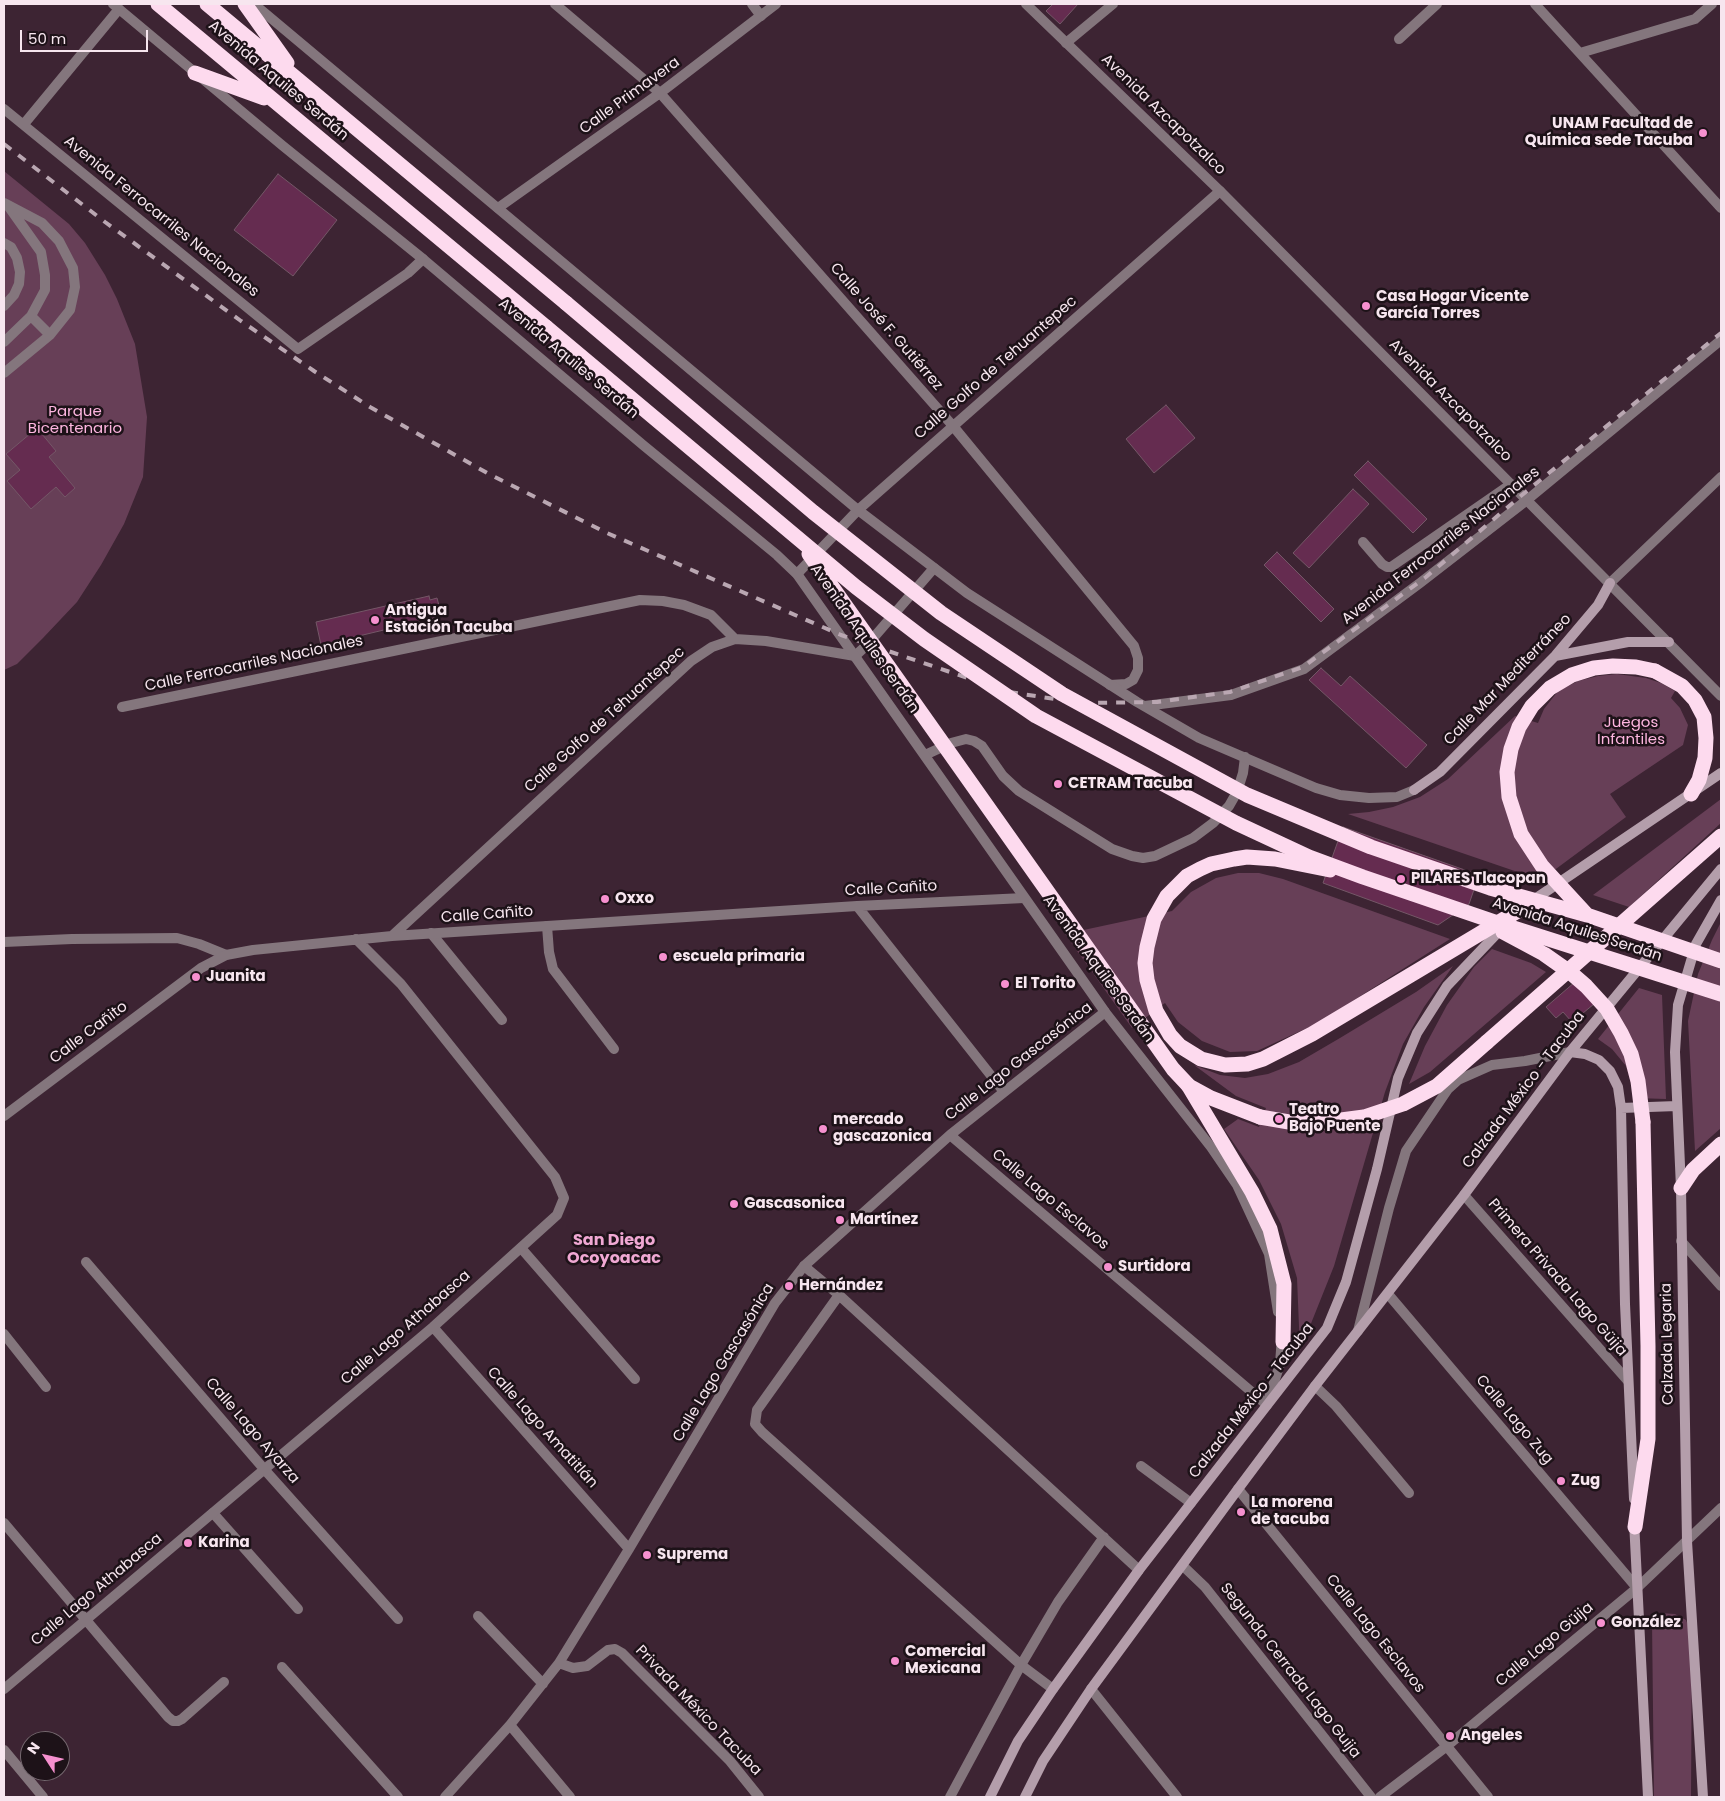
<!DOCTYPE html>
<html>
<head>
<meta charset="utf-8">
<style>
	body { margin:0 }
	#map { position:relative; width:1725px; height:1801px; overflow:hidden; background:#3d2433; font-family:Poppins,sans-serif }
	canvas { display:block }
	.frame { position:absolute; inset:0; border:5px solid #f7e6ef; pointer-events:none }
	.north { position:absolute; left:20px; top:1731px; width:50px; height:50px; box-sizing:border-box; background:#1d1218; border:1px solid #74676e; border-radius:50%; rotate:305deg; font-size:14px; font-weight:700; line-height:20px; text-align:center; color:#f7e6ef }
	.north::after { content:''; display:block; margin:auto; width:18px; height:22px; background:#f690cf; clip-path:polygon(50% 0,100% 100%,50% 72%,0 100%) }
	.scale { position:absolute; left:20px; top:30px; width:128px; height:22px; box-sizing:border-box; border:2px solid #f7e6ef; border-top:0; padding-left:6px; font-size:15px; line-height:18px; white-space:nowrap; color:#f7e6ef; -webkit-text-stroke:4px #1d1218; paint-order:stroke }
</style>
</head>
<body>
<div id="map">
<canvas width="1725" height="1801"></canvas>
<div class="frame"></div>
<div class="north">N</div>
<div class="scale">50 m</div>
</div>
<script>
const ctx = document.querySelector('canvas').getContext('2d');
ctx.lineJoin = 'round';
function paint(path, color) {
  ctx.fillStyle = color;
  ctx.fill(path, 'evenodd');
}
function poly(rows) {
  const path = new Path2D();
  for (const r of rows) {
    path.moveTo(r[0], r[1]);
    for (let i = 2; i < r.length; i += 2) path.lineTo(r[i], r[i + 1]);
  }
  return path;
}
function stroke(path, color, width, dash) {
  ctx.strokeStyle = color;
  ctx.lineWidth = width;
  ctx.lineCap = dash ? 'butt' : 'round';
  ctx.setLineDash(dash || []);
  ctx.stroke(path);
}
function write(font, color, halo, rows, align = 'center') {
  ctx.font = font + ' Poppins,sans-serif';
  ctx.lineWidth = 5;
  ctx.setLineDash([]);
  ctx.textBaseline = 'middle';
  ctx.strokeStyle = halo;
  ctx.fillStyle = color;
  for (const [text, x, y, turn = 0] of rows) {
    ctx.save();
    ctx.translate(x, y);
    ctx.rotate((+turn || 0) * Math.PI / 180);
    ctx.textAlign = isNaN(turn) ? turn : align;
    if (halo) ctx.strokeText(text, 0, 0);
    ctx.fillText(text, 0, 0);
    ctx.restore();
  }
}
paint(poly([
	[4,171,69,224,85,243,105,275,117,299,135,344,147,417,143,477,124,524,101,565,77,602,43,638,17,664,4,670],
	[1617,674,1646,678,1661,683,1675,691,1671,698,1680,708,1688,725,1683,745,1610,794,1626,817,1541,880,1348,814,1369,812,1393,807,1420,797,1448,779,1515,716,1538,723,1544,709,1558,691,1578,681,1598,676],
	[1721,799,1721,823,1629,907,1593,895],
	[1238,873,1259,873,1283,879,1450,939,1318,1023,1257,1051,1230,1052,1202,1041,1178,1022,1165,1003,1132,1028,1065,934,1172,911,1191,892,1216,878],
	[1721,922,1721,1128,1695,1151,1688,1021,1698,974,1712,940],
	[1492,949,1531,963,1546,972,1430,1072,1409,1084,1425,1046,1447,1005,1474,967],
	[1453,966,1424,1007,1403,1044,1385,1092,1334,1266,1300,1351,1297,1278,1281,1224,1259,1180,1224,1129,1238,1119,1259,1127,1266,1108,1236,1096,1194,1065,1220,1075,1245,1078,1268,1074,1299,1062,1340,1038,1416,992],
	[1639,988,1662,995,1666,1099,1635,1098,1626,1066,1612,1049,1598,1039],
	[1660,1613,1675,1614,1686,1620,1692,1636,1691,1797,1654,1797,1652,1621]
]), '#673f57');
const building = poly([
	[1053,4,1078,4,1060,24,1046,11,1053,4],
	[278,174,337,220,293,276,234,230,278,174],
	[1166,405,1195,438,1154,473,1126,439,1166,405],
	[37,428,56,451,49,457,75,488,65,497,56,487,31,509,7,481,20,470,6,454,37,428],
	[1368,461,1427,519,1413,533,1354,475,1368,461],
	[1353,489,1369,504,1309,568,1293,553,1353,489],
	[1277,552,1334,609,1321,622,1264,565,1277,552],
	[429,596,430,600,437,598,441,613,434,614,434,618,321,645,316,622,429,596],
	[1321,668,1341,686,1350,676,1427,745,1406,768,1309,680,1321,668],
	[1343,827,1479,875,1469,904,1438,925,1323,883,1343,827],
	[1575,982,1594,1004,1572,1022,1563,1012,1556,1018,1546,1007,1575,982]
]);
paint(building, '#652c50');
stroke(building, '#745767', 1);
stroke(poly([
	[752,4,761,16],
	[1066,43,1113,4],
	[4,203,42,223,59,241,73,268,75,287,70,310,50,335,4,373],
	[4,243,11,247,17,258,20,272,19,284,14,295,4,306],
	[31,316,50,335],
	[4,342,31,316,45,290,45,275,41,252,9,207],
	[1363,542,1382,564,1387,567,1391,567,1511,484],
	[925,755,951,743,966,739,974,741,982,746,1003,776,1019,791,1112,849,1132,856,1143,858,1155,856,1193,838,1213,823,1229,806,1237,792,1243,773,1245,757],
	[547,926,549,952,553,969,614,1049],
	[431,933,502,1020],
	[4,942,72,939,177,938,199,944,226,955],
	[521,1248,635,1379],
	[804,1266,839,1295,1139,1570],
	[839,1295,757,1410,755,1424,762,1432,1021,1665,1053,1689],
	[1358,1331,1389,1208,1406,1151,1448,1089,1458,1080,1492,1065,1525,1061,1570,1052],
	[4,1334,46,1387],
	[1315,1386,1336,1406,1409,1493],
	[1141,1466,1191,1503],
	[213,1513,298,1609],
	[282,1667,398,1797],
	[950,1797,1021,1665,1058,1602,1104,1537]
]), '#84767d', 10);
stroke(poly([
	[1145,706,1231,695,1304,669,1420,583,1527,500]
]), '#84767d', 10);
stroke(poly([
	[555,4,660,93,953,426,1134,646,1138,658,1138,670,1133,680,1126,684,1110,685],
	[1535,4,1721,208],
	[1399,39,1437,4],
	[1580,53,1695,19,1712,4],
	[4,109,298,349,408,273,423,259],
	[24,124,119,9],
	[498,208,660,93,776,4],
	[1527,500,1721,340],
	[797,574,858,510,1220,191],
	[1610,583,1721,477],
	[122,707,640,600,663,601,684,605,711,615,735,639],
	[857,906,1004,1092],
	[392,936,691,661,712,647,735,639,766,641,855,656,868,644,934,568],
	[4,1116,201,968,226,955,253,950,392,936,857,906,1024,898],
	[950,1135,1267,1405],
	[1464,1195,1628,1381],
	[1681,1241,1721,1286],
	[86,1262,264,1469,398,1619],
	[1388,1294,1637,1588],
	[433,1327,629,1549],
	[1238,1489,1488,1797],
	[4,1523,168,1717,173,1721,178,1721,182,1719,224,1682],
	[1183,1566,1205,1587,1371,1797],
	[478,1616,543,1684],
	[559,1663,573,1668,587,1666,608,1650,615,1649,622,1653,730,1761,759,1797],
	[4,1689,433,1327,557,1215,564,1198,555,1177,401,984,356,939],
	[1091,1689,1177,1797],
	[510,1725,570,1797],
	[4,1750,43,1797],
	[445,1797,510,1725,559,1663,629,1549,775,1303,804,1266,950,1135,1105,1012],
	[1380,1797,1447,1746,1637,1588,1721,1508]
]), '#84767d', 10);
stroke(poly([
	[113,4,283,146,423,259,643,445,777,555,797,574,1105,1012,1211,1147,1237,1185,1269,1254,1278,1312],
	[254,4,858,510,967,593,1137,702,1199,738,1316,788,1340,795,1369,798,1397,797,1414,790],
	[1026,4,1220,191,1721,696],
	[1267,1404,1280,1364,1282,1336]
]), '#84767d', 10);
stroke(poly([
	[1555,656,1628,642,1669,642],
	[1414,790,1440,772,1555,656,1598,605,1610,583],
	[1532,901,1721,773],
	[1570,1052,1585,1054,1599,1060,1610,1071,1618,1087,1621,1108,1625,1304,1634,1499],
	[1621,1108,1677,1106],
	[1634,1521,1648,1797],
	[990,1797,1018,1741,1053,1689,1139,1570,1327,1328,1346,1282,1377,1169,1398,1078,1417,1033,1447,986,1506,924],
	[1025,1797,1043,1761,1091,1689,1238,1489,1315,1386,1464,1195,1570,1052,1721,869],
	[1703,1797,1687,1541,1681,1188,1675,1052,1678,1005,1696,944,1721,900]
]), '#b49eab', 10);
stroke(poly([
	[158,4,546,327],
	[207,4,566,303],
	[245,4,287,63],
	[195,73,264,98],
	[1655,671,1682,686,1695,700,1704,717,1706,738,1705,758,1699,780,1691,794],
	[1330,870,1275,859,1247,857,1234,859,1211,864,1200,869,1187,876,1167,896,1154,919,1147,947,1145,963,1147,980,1156,1011,1170,1035,1180,1046,1201,1059,1225,1065,1247,1064,1263,1059,1312,1034,1521,909],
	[1487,1042,1721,836],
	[1188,1085,1252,1192,1270,1229,1284,1284,1283,1342],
	[1189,1086,1211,1098,1260,1117],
	[1681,1188,1693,1170,1721,1144],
	[1635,1527,1648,1439,1648,1346,1643,1122]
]), '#fddaee', 15);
stroke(poly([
	[4,144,105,222,241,321,314,371,370,407,489,474,607,533,841,635,1009,692,1081,703,1157,702,1230,692,1303,667,1426,577,1522,495,1721,333]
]), '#baa7b2', 4, [9, 9]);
stroke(poly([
	[566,303,813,512,941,613,1062,694,1247,795,1371,847,1490,888,1587,915,1721,961],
	[546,327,856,587,924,639,1036,716,1236,823,1309,857,1363,877,1495,922,1721,994],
	[809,554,1173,1069,1188,1085],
	[1587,915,1542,866,1521,834,1509,797,1507,772,1511,749,1519,727,1532,706,1550,688,1572,675,1594,668,1613,666,1636,667,1655,671],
	[1503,932,1544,954,1571,973,1586,986,1607,1009,1621,1033,1631,1054,1638,1081,1643,1122],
	[1260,1117,1289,1122,1318,1123,1364,1117,1403,1104,1437,1086,1487,1042]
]), '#fddaee', 15);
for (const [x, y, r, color] of [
	[1703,133,5,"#f690cf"],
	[1366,306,5,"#f690cf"],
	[375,620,5,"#f690cf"],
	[1058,784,5,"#f690cf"],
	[1401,879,5,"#f690cf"],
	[605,899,5,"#f690cf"],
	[663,957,5,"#f690cf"],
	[196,977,5,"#f690cf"],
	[1005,984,5,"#f690cf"],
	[1279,1119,5,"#f690cf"],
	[823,1129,5,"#f690cf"],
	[734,1204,5,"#f690cf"],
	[840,1220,5,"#f690cf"],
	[1108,1267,5,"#f690cf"],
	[789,1286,5,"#f690cf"],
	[1561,1481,5,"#f690cf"],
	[1241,1512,5,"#f690cf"],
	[188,1543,5,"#f690cf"],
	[647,1555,5,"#f690cf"],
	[1601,1623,5,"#f690cf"],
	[895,1661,5,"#f690cf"],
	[1450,1736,5,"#f690cf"]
]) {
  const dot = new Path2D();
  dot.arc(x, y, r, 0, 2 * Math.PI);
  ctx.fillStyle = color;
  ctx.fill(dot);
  stroke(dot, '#1d1218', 2);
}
write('15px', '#f7e6ef', '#1d1218', [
	["Avenida Aquiles Serdán",278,81,40],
	["Calle Primavera",630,96,-36],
	["Avenida Azcapotzalco",1163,115,44],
	["Avenida Ferrocarriles Nacionales",161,217,39],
	["Calle José F. Gutiérrez",886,327,49],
	["Avenida Aquiles Serdán",568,359,40],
	["Calle Golfo de Tehuantepec",996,368,-41],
	["Avenida Azcapotzalco",1450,401,45],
	["Avenida Ferrocarriles Nacionales",1441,546,-38],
	["Avenida Aquiles Serdán",864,639,55],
	["Calle Ferrocarriles Nacionales",254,664,-12],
	["Calle Mar Mediterráneo",1508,680,-46],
	["Calle Golfo de Tehuantepec",605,720,-42],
	["Calle Cañito",891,889,-3],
	["Calle Cañito",487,915,-4],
	["Avenida Aquiles Serdán",1577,930,18],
	["Avenida Aquiles Serdán",1098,969,54],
	["Calle Cañito",89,1033,-37],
	["Calle Lago Gascasónica",1019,1062,-38],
	["Calzada México - Tacuba",1524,1090,-53],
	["Calle Lago Esclavos",1050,1200,40],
	["Primera Privada Lago Güija",1557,1278,49],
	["Calle Lago Athabasca",406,1328,-41],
	["Calzada Legaria",1668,1344,-91],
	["Calle Lago Gascasónica",724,1363,-59],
	["Calzada México - Tacuba",1252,1401,-52],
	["Calle Lago Zug",1514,1420,50],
	["Calle Lago Amatitlán",542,1428,48],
	["Calle Lago Ayarza",252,1431,49],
	["Calle Lago Athabasca",97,1590,-40],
	["Calle Lago Esclavos",1375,1634,51],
	["Calle Lago Güija",1545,1645,-40],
	["Segunda Cerrada Lago Guija",1290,1671,52],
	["Privada México Tacuba",698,1711,46]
]);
write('bold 15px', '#f7e6ef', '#1d1218', [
	["UNAM Facultad de",1693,124,"right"],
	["Química sede Tacuba",1693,141,"right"],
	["Casa Hogar Vicente",1376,297],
	["García Torres",1376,314],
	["Antigua",385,611],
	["Estación Tacuba",385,628],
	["CETRAM Tacuba",1068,784],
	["PILARES Tlacopan",1411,879],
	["Oxxo",615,899],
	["escuela primaria",673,957],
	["Juanita",206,977],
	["El Torito",1015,984],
	["Teatro",1289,1110],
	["Bajo Puente",1289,1127],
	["mercado",833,1120],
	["gascazonica",833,1137],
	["Gascasonica",744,1204],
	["Martínez",850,1220],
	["Surtidora",1118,1267],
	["Hernández",799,1286],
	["Zug",1571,1481],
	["La morena",1251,1503],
	["de tacuba",1251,1520],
	["Karina",198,1543],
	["Suprema",657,1555],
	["González",1611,1623],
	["Comercial",905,1652],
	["Mexicana",905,1669],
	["Angeles",1460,1736]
], 'left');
write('15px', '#feb6e0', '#1d1218', [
	["Parque",75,412],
	["Bicentenario",75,429],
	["Juegos",1631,723],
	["Infantiles",1631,740]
]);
write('bold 16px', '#f0a8d3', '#1d1218', [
	["San Diego",614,1241],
	["Ocoyoacac",614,1259]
]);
</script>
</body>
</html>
